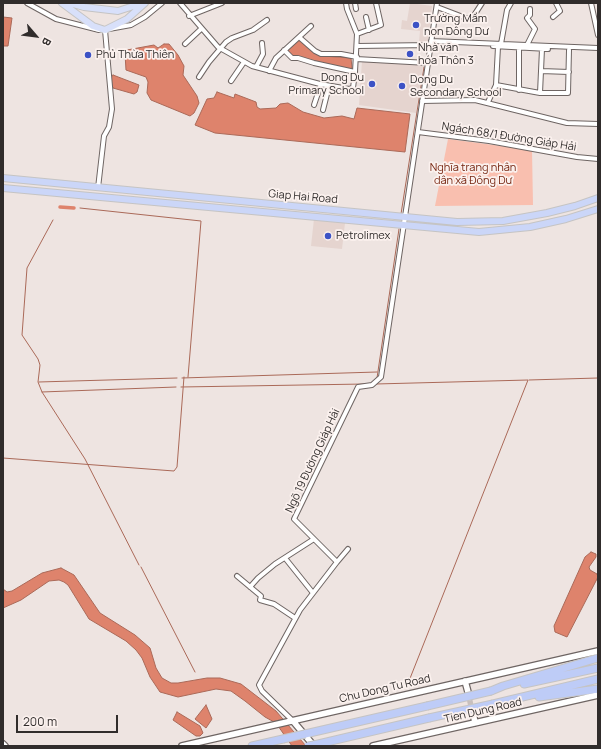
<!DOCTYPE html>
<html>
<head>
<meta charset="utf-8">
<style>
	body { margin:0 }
	#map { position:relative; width:601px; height:749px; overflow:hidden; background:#eee4e1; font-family:Manrope,sans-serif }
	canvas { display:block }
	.frame { position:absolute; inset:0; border:4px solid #302c2b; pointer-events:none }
	.north { position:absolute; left:16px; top:16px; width:40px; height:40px; -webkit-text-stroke:3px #fbf1ee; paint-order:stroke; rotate:118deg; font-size:11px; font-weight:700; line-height:16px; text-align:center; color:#302c2b }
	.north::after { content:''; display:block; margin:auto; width:14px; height:18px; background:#302c2b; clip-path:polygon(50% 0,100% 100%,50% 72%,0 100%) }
	.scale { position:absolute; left:16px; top:715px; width:102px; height:18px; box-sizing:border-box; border:2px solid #302c2b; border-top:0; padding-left:5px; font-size:12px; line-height:14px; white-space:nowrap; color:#302c2b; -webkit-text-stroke:3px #fbf1ee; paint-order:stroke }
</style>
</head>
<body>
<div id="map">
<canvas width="601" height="749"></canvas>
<div class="frame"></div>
<div class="north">B</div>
<div class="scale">200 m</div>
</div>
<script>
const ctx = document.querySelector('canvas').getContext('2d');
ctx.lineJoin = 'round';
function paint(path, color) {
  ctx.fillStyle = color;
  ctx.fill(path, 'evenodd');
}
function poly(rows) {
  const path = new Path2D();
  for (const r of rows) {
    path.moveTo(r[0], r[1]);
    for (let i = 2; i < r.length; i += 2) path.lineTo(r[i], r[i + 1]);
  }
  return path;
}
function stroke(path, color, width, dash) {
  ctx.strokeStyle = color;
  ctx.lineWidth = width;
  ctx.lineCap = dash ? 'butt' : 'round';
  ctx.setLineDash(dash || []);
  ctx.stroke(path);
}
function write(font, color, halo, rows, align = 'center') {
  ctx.font = font + ' Manrope,sans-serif';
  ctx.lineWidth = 3.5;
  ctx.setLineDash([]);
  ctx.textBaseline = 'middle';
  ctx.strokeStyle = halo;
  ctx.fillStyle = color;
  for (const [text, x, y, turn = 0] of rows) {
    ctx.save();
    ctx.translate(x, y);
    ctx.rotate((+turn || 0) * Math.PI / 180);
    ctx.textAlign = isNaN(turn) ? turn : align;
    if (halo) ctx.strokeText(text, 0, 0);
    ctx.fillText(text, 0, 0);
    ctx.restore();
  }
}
paint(poly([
	[410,3,432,6,428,41,419,42,420,31,401,29,402,20,407,21],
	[362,61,423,65,416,113,359,105],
	[314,219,345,223,342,249,311,246]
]), '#e5d4cf');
paint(poly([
	[448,139,532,150,533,205,435,206]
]), '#f9bfaf');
const water = poly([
	[3,17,12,18,8,46,3,46,3,17],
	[298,40,301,41,315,53,322,56,351,58,352,68,348,70,294,57,288,52,288,49,298,40],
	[164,44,169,44,178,55,184,66,183,75,197,96,199,103,194,113,190,116,151,100,147,93,148,82,146,77,126,70,125,54,127,50,154,45,158,48,164,44],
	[113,75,139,85,137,92,134,94,113,88,110,79,113,75],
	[217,92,234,98,235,94,256,102,257,107,260,109,276,108,280,104,288,103,303,112,324,118,342,116,354,119,357,108,410,114,405,152,215,133,195,125,207,99,214,98,217,92],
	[591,552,596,554,596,557,589,567,590,570,597,574,598,577,567,637,555,632,554,626,585,557,591,552],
	[61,568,74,575,100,613,135,635,150,648,156,668,162,678,171,683,178,683,207,678,220,678,241,684,276,711,306,746,292,746,276,723,265,717,245,701,231,691,216,689,178,697,160,692,150,677,142,658,136,650,126,641,89,619,68,585,64,582,59,580,49,581,21,600,3,608,3,589,7,592,12,591,42,573,61,568],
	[206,705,212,719,206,728,195,719,206,705],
	[177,712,200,726,203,733,200,736,196,736,173,720,177,712]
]);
paint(water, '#de836c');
stroke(water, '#aa6958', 1);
stroke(poly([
	[80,208,201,221,188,377],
	[401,214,424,67],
	[53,220,27,268,22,335,38,359,40,365,38,382,42,392,85,459,139,565],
	[182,378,377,372],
	[377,378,399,229],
	[529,380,598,378],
	[39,382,177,378],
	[376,384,528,380,407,686],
	[181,387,365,384],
	[42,392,176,387],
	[3,458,174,471,177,467,184,377],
	[141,567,195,672]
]), '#aa6958', 1);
stroke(poly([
	[60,207,74,208]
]), '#de836c', 3.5);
stroke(poly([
	[468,692,472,711]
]), '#c8bfbd', 5.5, [5.5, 3]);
const minor = poly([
	[27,3,56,19,99,30],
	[180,3,218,47,252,66,320,84,349,89,353,88,355,72,357,34,347,9,346,3],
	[355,3,356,9],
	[591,3,598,35],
	[437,7,471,20,482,3],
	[189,16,222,3],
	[366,17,369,30],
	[553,17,560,11,556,3],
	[109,29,131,25,145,17,162,3],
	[357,34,381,25,376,3],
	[299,37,315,51,321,54,341,54,357,57],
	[431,41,598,48],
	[185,44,201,29],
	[501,44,507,10,511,3],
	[527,45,535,29,527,18,530,15,530,9],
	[357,46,431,45],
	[493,46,548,49],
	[284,50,292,58,298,58,314,63,355,72],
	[356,59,428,63],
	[256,67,263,54,262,43],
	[269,71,276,58,311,26],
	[541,71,569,72],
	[199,77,209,62,226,42,232,38,253,30,267,20],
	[231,81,244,62],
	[496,85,540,93,568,93,569,50],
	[519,90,519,48],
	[540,93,542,49],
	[422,101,475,100,567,123,598,124],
	[488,102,496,85,498,47],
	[314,105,321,84],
	[323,110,329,86],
	[418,132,489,141,577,157,598,159],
	[98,188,104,136,109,127,112,109,105,30],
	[285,558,313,593],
	[337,562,348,549],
	[237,576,261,596,260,600,274,604,295,618],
	[250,587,258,578,275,564,314,539],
	[293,721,262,691,259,685,300,610,337,562,294,519,358,387,372,385,381,377,437,3]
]);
const secondary = poly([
	[465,681,468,692],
	[473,712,475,723],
	[293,721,314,746],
	[3,744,5,746],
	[182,746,598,651],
	[373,746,598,695]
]);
const primary = poly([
	[62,3,93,26,105,30,127,19,145,3],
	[70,3,84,7,118,11,143,3]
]);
const trunk = poly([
	[3,178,457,222,503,221,547,213,575,206,598,198],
	[3,188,479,232,530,227,566,219,598,209]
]);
const motorway = poly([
	[524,684,598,668],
	[491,691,503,686,598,658],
	[539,697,598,689],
	[493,704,598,679],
	[305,734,427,706],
	[314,745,429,718],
	[252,746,283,739]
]);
stroke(minor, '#6e6563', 6);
stroke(secondary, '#6e6563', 8);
stroke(primary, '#c5c4c4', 8);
stroke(trunk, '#c5c4c4', 8);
stroke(motorway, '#c5c4c4', 9);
stroke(minor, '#fff', 4);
stroke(secondary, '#fff', 5.5);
stroke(primary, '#d8e0fa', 6);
stroke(trunk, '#cbd6f8', 6);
stroke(motorway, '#beccf7', 7);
const motorwayBridge = poly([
	[427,706,491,691],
	[429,718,493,704],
	[283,739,305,734],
	[308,746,314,745]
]);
stroke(motorwayBridge, '#c5c4c4', 9, []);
stroke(motorwayBridge, '#beccf7', 7);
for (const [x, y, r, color] of [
	[416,25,4,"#3c52c5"],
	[410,54,4,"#3c52c5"],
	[88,55,4,"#3c52c5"],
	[372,84,4,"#3c52c5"],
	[402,86,4,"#3c52c5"],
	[328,236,4,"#3c52c5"]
]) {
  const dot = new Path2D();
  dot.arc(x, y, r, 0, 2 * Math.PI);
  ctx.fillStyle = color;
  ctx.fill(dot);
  stroke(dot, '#fbf1ee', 1.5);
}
write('11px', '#302c2b', '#fbf1ee', [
	["Trường Mầm",424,19],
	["non Đông Dư",424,32],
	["Nhà văn",418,48],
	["hóa Thôn 3",418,61],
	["Phủ Thừa Thiên",96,55],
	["Dong Du",364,78,"right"],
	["Primary School",364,91,"right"],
	["Dong Du",410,80],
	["Secondary School",410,93],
	["Petrolimex",336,236]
], 'left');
write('11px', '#302c2b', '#fbf1ee', [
	["Ngách 68/1 Đường Giáp Hải",509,137,9],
	["Giap Hai Road",303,197,5],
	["Ngõ 19 Đường Giáp Hải",313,461,-65],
	["Chu Dong Tu Road",385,689,-13],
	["Tien Dung Road",483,711,-13]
]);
write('11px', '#772611', '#fbf1ee', [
	["Nghĩa trang nhân",473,168],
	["dân xã Đông Dư",473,181]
]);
</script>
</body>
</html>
